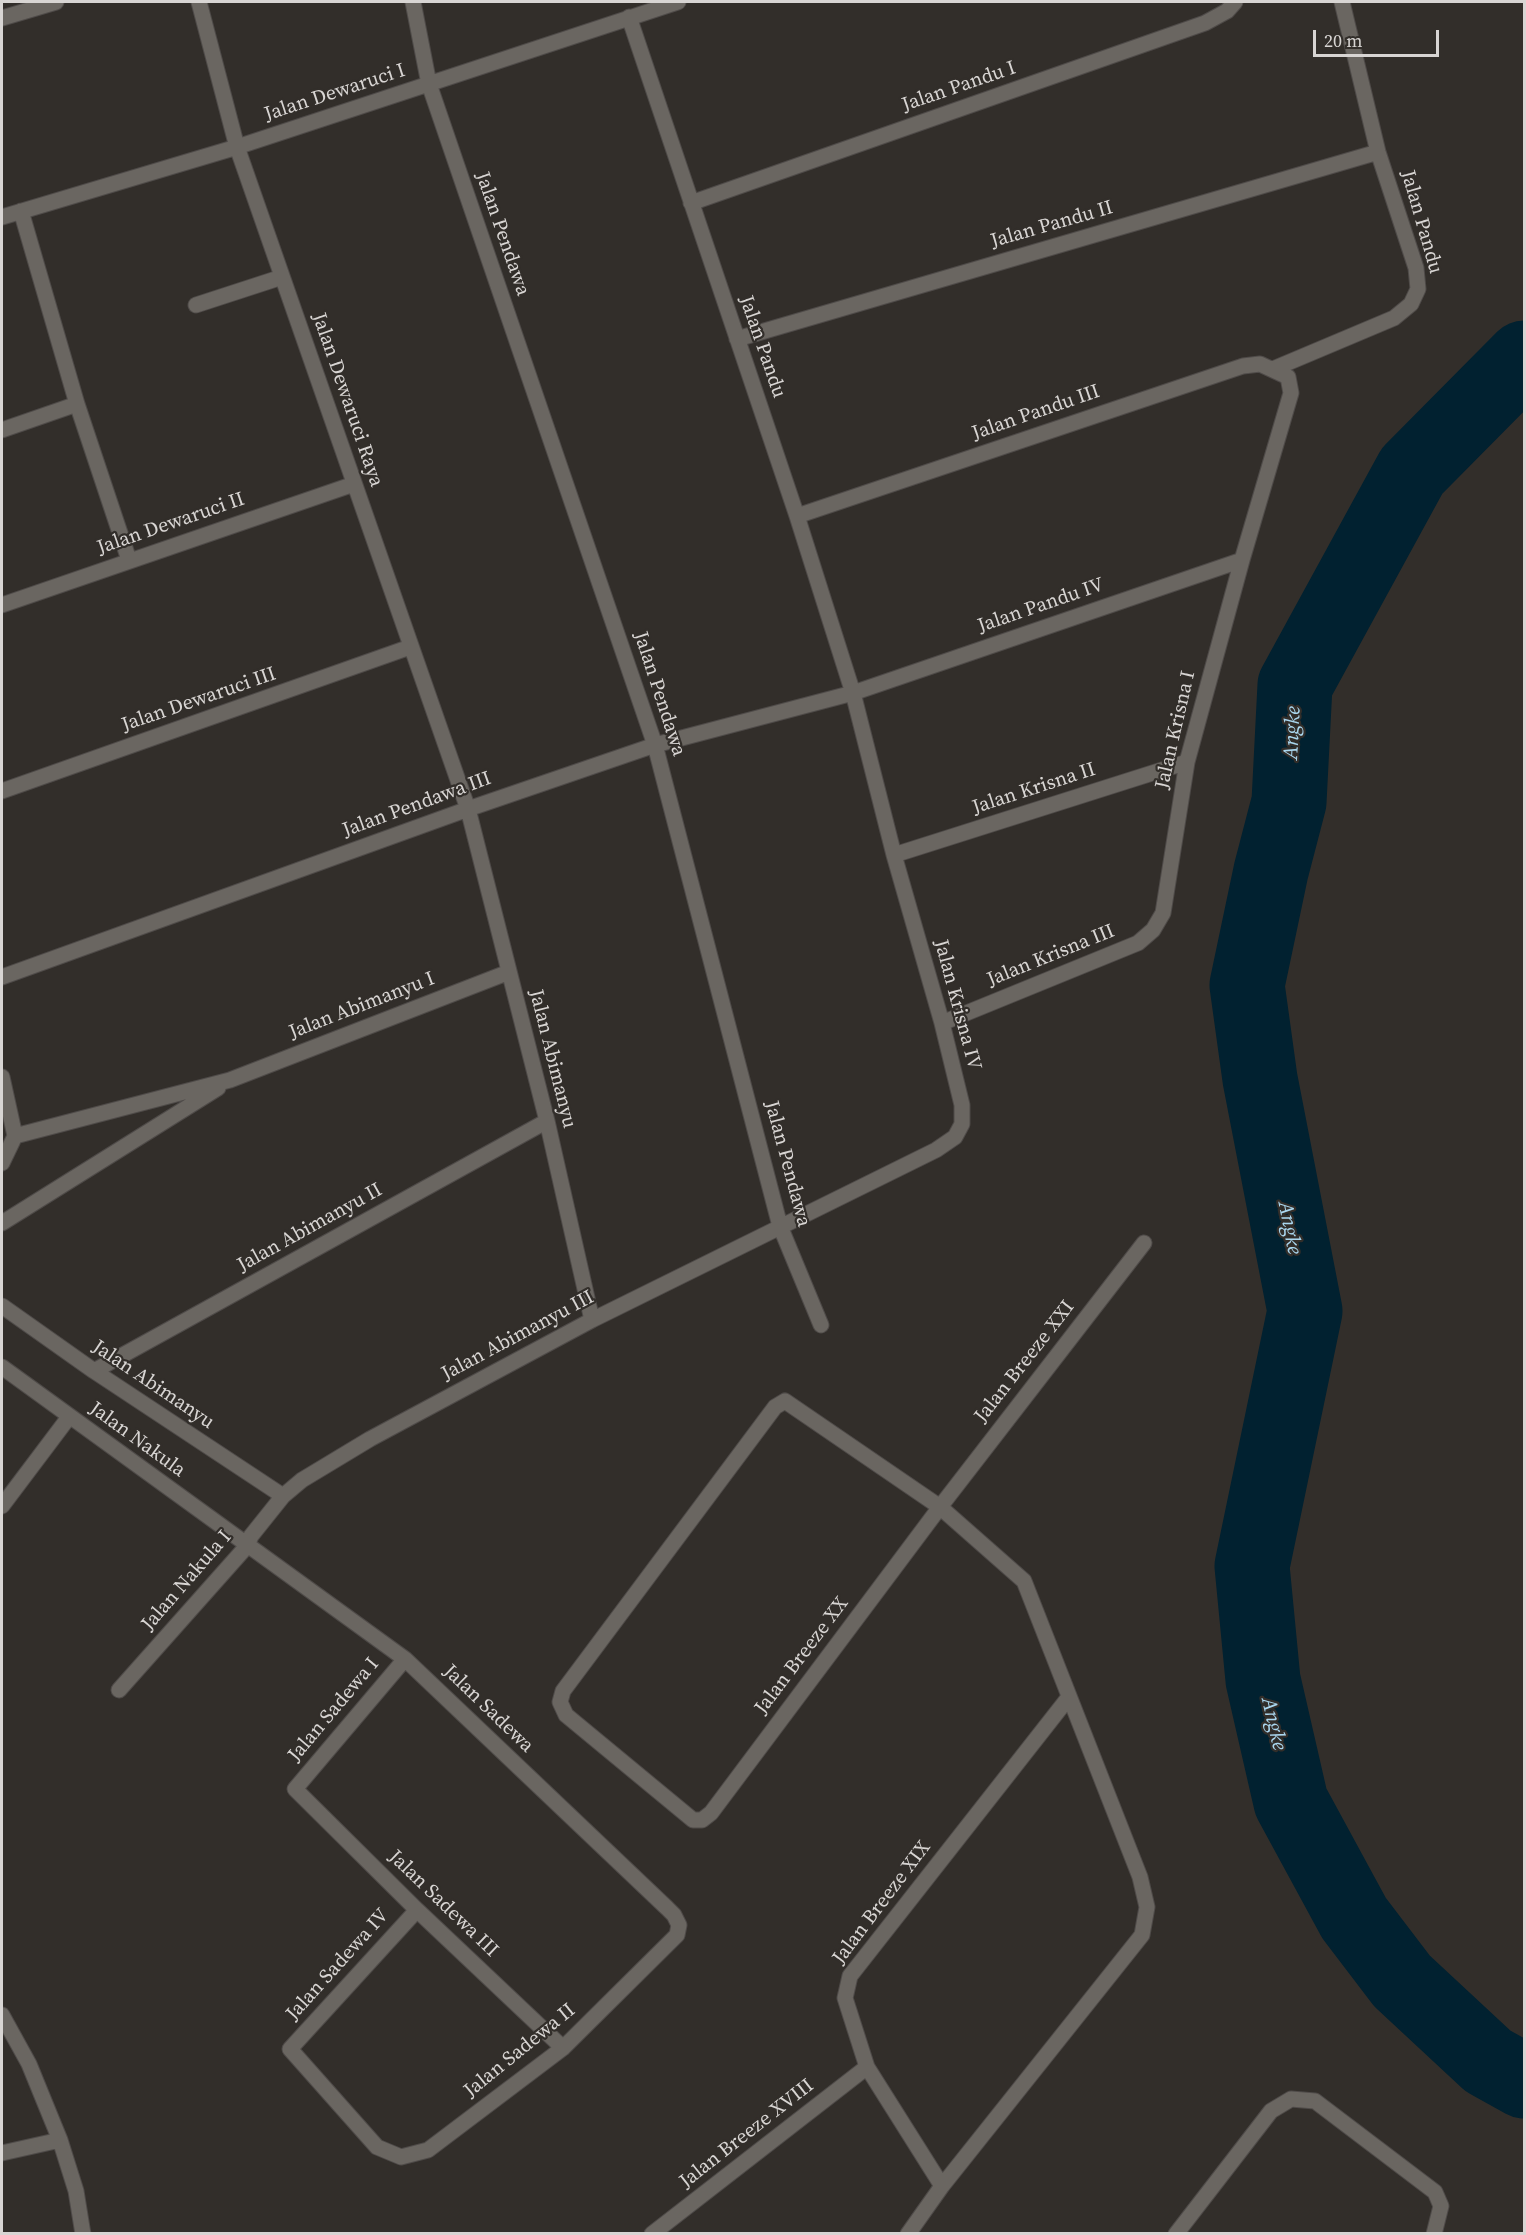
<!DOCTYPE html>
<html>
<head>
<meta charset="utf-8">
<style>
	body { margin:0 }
	#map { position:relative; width:1526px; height:2235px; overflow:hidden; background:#322e2a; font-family:"Source Serif 4",serif }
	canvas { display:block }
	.frame { position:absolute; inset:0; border:3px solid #d8d5d3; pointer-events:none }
	.scale { position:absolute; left:1313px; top:30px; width:126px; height:27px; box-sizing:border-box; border:3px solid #d8d5d3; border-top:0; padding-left:8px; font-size:18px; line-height:21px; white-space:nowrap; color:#d8d5d3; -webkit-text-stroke:4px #322e2a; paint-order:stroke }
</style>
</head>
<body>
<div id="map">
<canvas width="1526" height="2235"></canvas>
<div class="frame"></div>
<div class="scale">20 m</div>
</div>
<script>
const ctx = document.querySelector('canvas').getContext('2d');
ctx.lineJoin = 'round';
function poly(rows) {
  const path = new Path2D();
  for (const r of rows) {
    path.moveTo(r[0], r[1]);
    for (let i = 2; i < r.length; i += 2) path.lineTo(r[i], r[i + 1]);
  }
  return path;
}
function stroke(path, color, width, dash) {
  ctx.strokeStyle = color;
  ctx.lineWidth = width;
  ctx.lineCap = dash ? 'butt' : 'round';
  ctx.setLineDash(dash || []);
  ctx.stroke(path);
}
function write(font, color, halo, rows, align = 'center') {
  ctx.font = font + ' "Source Serif 4",serif';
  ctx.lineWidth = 4.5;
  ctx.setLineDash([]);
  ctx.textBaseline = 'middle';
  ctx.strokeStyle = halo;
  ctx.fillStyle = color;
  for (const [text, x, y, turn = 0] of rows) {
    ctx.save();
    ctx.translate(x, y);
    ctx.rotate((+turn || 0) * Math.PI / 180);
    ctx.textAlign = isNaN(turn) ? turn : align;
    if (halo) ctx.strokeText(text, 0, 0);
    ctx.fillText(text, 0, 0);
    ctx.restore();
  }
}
stroke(poly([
	[1524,358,1412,471,1295,685,1289,802,1271,871,1247,985,1260,1079,1305,1311,1252,1566,1263,1680,1291,1802,1354,1918,1402,1981,1488,2061,1524,2081]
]), '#012130', 75);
const street = poly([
	[199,2,237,147,468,809,547,1121,592,1320],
	[413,2,429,84,655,745,780,1226,821,1325],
	[2,18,56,2],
	[691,203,1205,23,1227,11,1235,2],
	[21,211,77,404],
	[2,217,237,147,678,2],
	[196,305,282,277],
	[737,339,1378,152],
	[1273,369,1394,318,1411,304,1418,289,1416,268,1378,152,1342,2],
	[2,430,77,404,129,560],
	[797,516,1243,366,1260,364,1288,377,1291,393,1242,560,1187,762,1163,913,1153,930,1138,943,942,1023],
	[2,605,354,484],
	[2,791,410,647],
	[894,855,1187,762],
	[2,977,468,809,655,745,853,693,1242,560],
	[2,1077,15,1136,2,1163],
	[15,1136,230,1080,509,972],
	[2,1223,218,1088],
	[2,1306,94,1371,283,1496],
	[2,1367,405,1659,667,1908,674,1915,679,1925,677,1935,563,2048,428,2150,401,2157,377,2147,290,2049,417,1910],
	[94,1371,547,1121],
	[2,1506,69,1417],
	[405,1659,295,1789,417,1910,563,2048],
	[119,1690,247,1546,251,1536,283,1496,302,1480,370,1439,592,1320,936,1150,955,1137,962,1124,962,1105,942,1023,894,855,853,693,797,516,629,17],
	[2,2015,29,2064,60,2140,76,2191,83,2234],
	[2,2153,60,2140],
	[942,2186,867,2067,845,1998,850,1976,1069,1697],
	[652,2234,867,2067],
	[908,2234,942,2186,1142,1935,1147,1907,1140,1877,1024,1581,940,1507,785,1401,775,1407,563,1691,560,1702,566,1715,693,1820,702,1820,711,1813,940,1507,1144,1243],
	[1176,2234,1271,2111,1291,2099,1315,2101,1435,2192,1441,2206,1434,2234]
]);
stroke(street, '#4f4b49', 17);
stroke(street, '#6a6661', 15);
write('20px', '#d8d5d3', '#322e2a', [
	["Jalan Pandu I",959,87,-19],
	["Jalan Dewaruci I",335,93,-18],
	["Jalan Pandu",1421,222,74],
	["Jalan Pandu II",1052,225,-16],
	["Jalan Pendawa",502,234,71],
	["Jalan Pandu",762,347,71],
	["Jalan Dewaruci Raya",347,400,71],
	["Jalan Pandu III",1036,413,-19],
	["Jalan Dewaruci II",171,524,-19],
	["Jalan Pandu IV",1041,606,-19],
	["Jalan Pendawa",659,694,72],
	["Jalan Dewaruci III",199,700,-19],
	["Jalan Krisna I",1176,730,-77],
	["Jalan Krisna II",1034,789,-18],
	["Jalan Pendawa III",417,805,-20],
	["Jalan Krisna III",1051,956,-22],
	["Jalan Krisna IV",957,1005,75],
	["Jalan Abimanyu I",362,1006,-21],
	["Jalan Abimanyu",552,1059,76],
	["Jalan Pendawa",787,1164,75],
	["Jalan Abimanyu II",310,1228,-29],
	["Jalan Abimanyu III",518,1336,-28],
	["Jalan Breeze XXI",1025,1362,-52],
	["Jalan Abimanyu",153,1385,34],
	["Jalan Nakula",137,1440,36],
	["Jalan Nakula I",187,1581,-49],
	["Jalan Breeze XX",802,1656,-53],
	["Jalan Sadewa",488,1709,44],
	["Jalan Sadewa I",334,1710,-50],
	["Jalan Breeze XIX",882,1903,-53],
	["Jalan Sadewa III",443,1904,44],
	["Jalan Sadewa IV",338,1965,-48],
	["Jalan Sadewa II",520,2051,-39],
	["Jalan Breeze XVIII",747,2134,-38]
]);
write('italic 21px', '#aad7ef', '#322e2a', [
	["Angke",1293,733,-87],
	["Angke",1289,1228,79],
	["Angke",1273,1724,77]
]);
</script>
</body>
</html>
